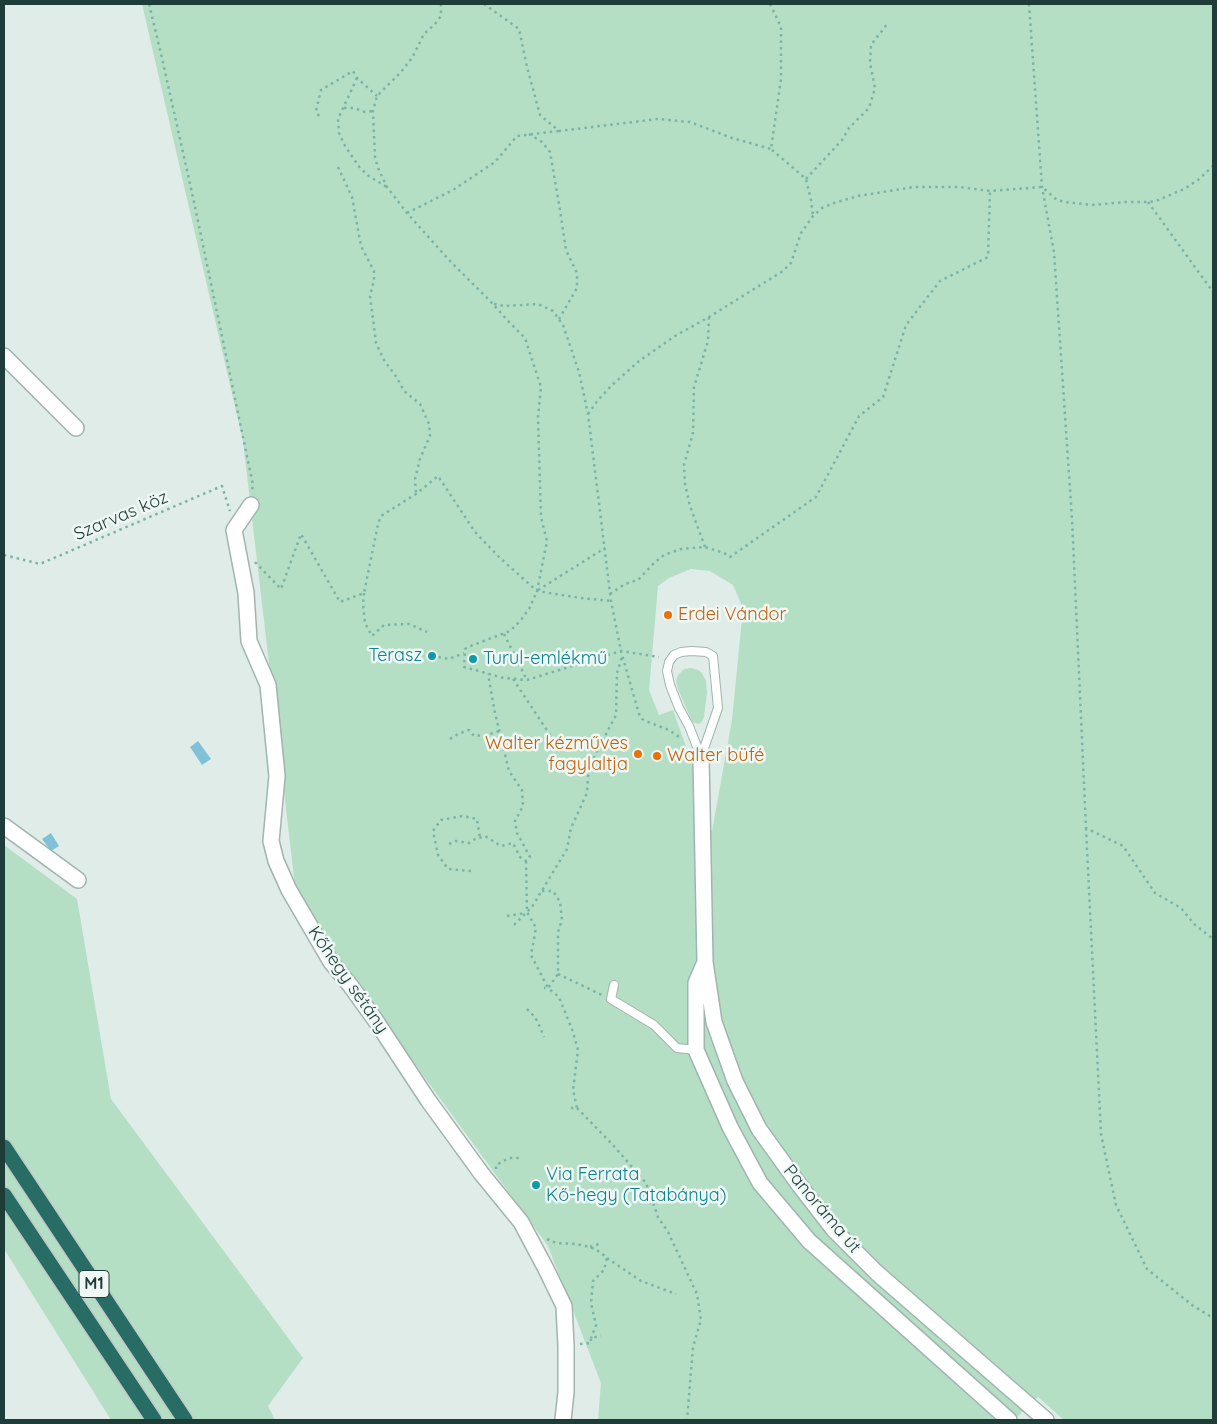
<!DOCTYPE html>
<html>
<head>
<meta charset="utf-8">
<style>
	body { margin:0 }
	#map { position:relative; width:1217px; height:1424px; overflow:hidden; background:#dfece7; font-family:Quicksand,sans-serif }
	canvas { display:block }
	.frame { position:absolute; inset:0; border:5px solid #1e3d38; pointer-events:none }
</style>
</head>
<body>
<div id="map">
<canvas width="1217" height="1424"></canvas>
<div class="frame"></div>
</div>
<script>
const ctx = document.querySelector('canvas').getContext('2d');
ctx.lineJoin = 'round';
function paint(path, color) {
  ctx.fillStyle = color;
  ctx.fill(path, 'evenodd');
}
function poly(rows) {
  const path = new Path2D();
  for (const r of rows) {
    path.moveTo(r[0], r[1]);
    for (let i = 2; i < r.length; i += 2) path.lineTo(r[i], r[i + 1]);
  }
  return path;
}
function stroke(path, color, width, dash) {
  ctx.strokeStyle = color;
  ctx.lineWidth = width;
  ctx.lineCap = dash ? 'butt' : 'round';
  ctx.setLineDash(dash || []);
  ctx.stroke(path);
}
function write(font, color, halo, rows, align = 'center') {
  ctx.font = font + ' Quicksand,sans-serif';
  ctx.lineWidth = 5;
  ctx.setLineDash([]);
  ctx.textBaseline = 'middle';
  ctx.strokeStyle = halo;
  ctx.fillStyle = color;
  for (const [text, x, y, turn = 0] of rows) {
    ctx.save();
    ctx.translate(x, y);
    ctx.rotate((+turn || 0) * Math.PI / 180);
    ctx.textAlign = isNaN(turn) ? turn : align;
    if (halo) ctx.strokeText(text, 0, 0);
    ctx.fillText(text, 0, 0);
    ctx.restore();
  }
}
paint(poly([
	[142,4,1213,4,1213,1420,1064,1420,1038,1397,1014,1420,598,1420,601,1383,548,1246,297,903,243,441],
	[691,569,710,571,733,585,743,608,732,720,712,831,694,830,694,769,673,710,659,715,649,690,658,586,669,578],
	[691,668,698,670,702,673,706,681,707,692,704,717,701,723,698,724,693,722,690,717,678,689,676,681,678,675,684,669],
	[4,845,77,899,111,1099,303,1358,268,1406,275,1420,111,1420,4,1249]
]), '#b5dfc5');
paint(poly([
	[198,741,211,759,202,765,190,747],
	[51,833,59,846,51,851,42,839]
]), '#81c1d7');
const lane = poly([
	[692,651,706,652,713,656,718,708,701,757,689,726,679,708,670,685,667,671,669,662,674,655,681,652,692,651],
	[614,985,611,999,654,1025,677,1048,696,1050]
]);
const street = poly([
	[4,356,76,428],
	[251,505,234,530,246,593,249,641,268,685,277,776,271,841,276,861,289,890,331,962,350,985,376,1021,428,1100,481,1173,521,1222,546,1269,564,1306,566,1346,566,1392,563,1420],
	[701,757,705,962,714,1022,735,1081,759,1129,800,1186,834,1230,877,1273,1046,1420],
	[4,826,78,880],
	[705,962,696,983,696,1050,730,1127,760,1183,809,1241,1009,1420]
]);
const highway = poly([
	[4,1147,185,1420],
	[4,1195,154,1420]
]);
stroke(lane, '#a1b4af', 10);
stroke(street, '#a1b4af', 18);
stroke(highway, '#c0c9c7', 18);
stroke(poly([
	[149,4,162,58,194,202,253,485,252,491],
	[441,4,441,16,435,24,424,34,412,58,401,72,377,96,373,111,375,157,378,168,387,187,407,213,449,260,492,303,508,321,525,338,541,387,538,417,541,517,547,541,537,591,529,609,521,620,510,631,468,647,465,649,464,667,504,678,527,680,621,651,659,657],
	[484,4,519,29,527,67,540,115,559,131,658,119,690,122,732,138,771,149],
	[770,4,781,27,781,79,771,149,806,179,811,200,813,216],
	[1029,4,1042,187,1054,252,1072,519,1086,828,1123,846,1155,893,1181,908,1194,924,1213,939],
	[357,78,338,119,339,133,345,146,360,168,370,177,387,187],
	[344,108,354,108,365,112,373,111],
	[319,116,316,111,321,90,353,71,357,78,377,96],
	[529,134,542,142,550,152,560,210,566,250,577,273,577,288,559,319],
	[338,167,352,197,361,246,374,271,374,280,370,296,376,343,384,360,397,378,404,391,420,404,429,424,430,436,420,459,415,479,416,494],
	[806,179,842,140,849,128,869,108,875,88,870,63,871,45,888,23],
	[1148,202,1213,292],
	[407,213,453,190,495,162,517,136,559,131],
	[494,304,504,306,538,304,553,311,563,325,579,372,588,414,611,601,621,651,639,714,642,719,648,722,669,730,682,739],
	[588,414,598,400,611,386,639,361,675,336,709,317,783,271,791,263,801,233,813,216,822,208,834,203,858,196,914,187,959,187,990,191,1042,187,1057,200,1065,202,1092,205,1126,202,1148,202,1156,201,1184,189,1198,180,1213,166],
	[705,547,690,506,685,484,684,465,693,433,694,387,708,341,709,317],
	[4,555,40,564,222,486,230,511],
	[255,562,281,589,301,534,340,602,364,593,378,524,381,516,416,494,438,476,475,532,499,557,537,591,581,598,611,601],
	[538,590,605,548],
	[364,593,363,604,365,623,372,636,384,625,409,624,427,632],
	[610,594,625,584,638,580,654,563,664,555,681,549,705,547,724,553,730,557,816,497,859,416,883,397,906,325,940,281,988,257,990,191],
	[504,634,527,680],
	[432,656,449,659,464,653],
	[513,679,562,753],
	[450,739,458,734,469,730,474,736,487,735,499,731],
	[1086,828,1101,1134,1116,1205,1147,1269,1192,1305,1213,1318],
	[449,844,456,841,469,843,473,840,485,836,501,846,513,843,520,857,526,861,530,857,517,833,515,821,523,806,522,790,509,771,495,713,488,674],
	[526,861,527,912,536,928,531,955,548,988,544,988],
	[471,871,448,869,438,855,433,831,441,820,462,816,477,819,480,838],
	[542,891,553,891,560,902,562,920,558,932,558,974,548,988,559,997,573,1032,578,1050,573,1090,577,1108,571,1108],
	[507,916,525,913],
	[514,925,532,907,567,849,571,828,587,793,588,776,596,753,616,715,617,673,622,657],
	[558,974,602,995],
	[527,1009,535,1017,540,1027,544,1037],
	[577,1108,612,1144,646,1183,658,1217,668,1232,697,1294,701,1320,693,1347,687,1420],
	[496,1169,496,1165,509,1158,520,1158],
	[547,1239,556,1243,576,1244,590,1247,600,1252,607,1258,604,1270,593,1281,591,1303,596,1325,591,1338],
	[590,1247,602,1243],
	[607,1258,641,1281,676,1294],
	[580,1344,591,1343,591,1338,601,1336]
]), '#7cb3a7', 2.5, [2.5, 4]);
stroke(lane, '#fff', 8);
stroke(street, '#fff', 15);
stroke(highway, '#276c65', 15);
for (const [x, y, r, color] of [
	[668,615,5,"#e8710a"],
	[432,656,5,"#0f9aa8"],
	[473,659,5,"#0f9aa8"],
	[638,754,5,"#e8710a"],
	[657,756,5,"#e8710a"],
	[536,1185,5,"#0f9aa8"]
]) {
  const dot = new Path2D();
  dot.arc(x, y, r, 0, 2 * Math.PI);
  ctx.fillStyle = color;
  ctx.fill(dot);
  stroke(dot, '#f0f8f5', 2);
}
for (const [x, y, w] of [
	[94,1284,30]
]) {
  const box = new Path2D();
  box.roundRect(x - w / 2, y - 13.5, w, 27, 4);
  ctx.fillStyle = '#f0f8f5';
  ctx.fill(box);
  stroke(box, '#1e3d38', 1);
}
write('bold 16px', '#1e3d38', null, [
	["M1",94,1284]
]);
write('18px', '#1e3d38', '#f0f8f5', [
	["Szarvas köz",121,516,-23],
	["Kőhegy sétány",348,980,55],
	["Panoráma út",822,1209,50]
]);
write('18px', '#c56008', '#f0f8f5', [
	["Erdei Vándor",678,615],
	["Walter kézműves",628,744,"right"],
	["fagylaltja",628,765,"right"],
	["Walter büfé",667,756]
], 'left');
write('18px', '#0d838f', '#f0f8f5', [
	["Terasz",422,656,"right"],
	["Turul-emlékmű",483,659],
	["Via Ferrata",546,1175],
	["Kő-hegy (Tatabánya)",546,1196]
], 'left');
</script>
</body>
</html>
